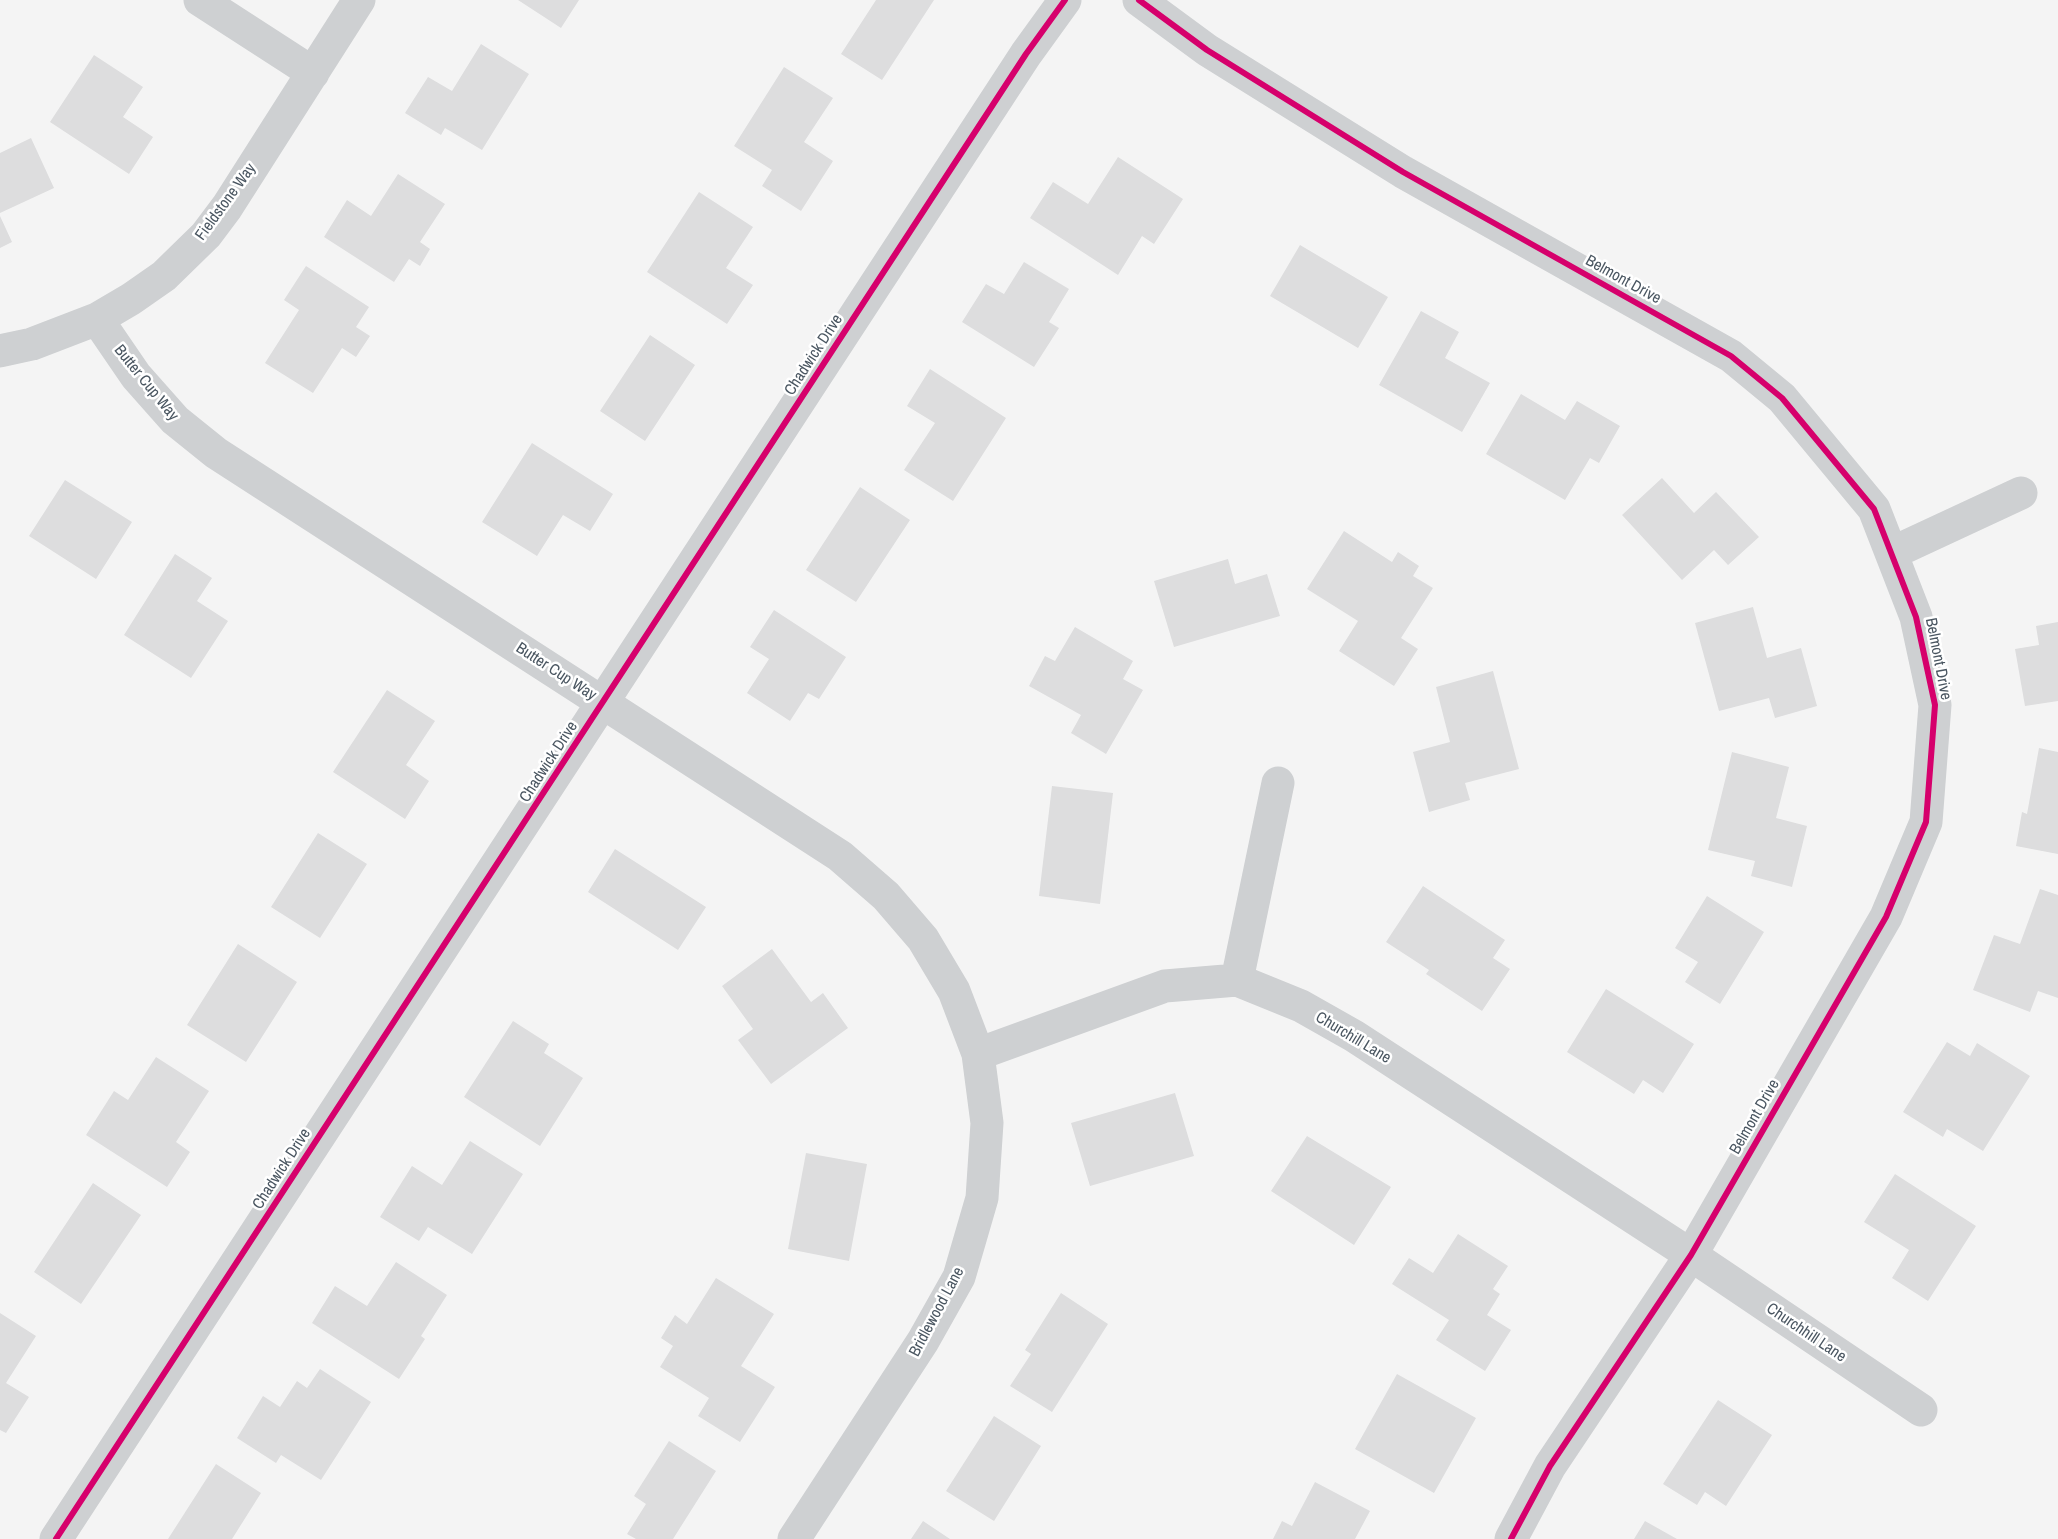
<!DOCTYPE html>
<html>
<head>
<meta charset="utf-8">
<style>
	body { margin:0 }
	canvas { display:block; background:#f4f4f4 }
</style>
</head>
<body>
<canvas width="2058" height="1539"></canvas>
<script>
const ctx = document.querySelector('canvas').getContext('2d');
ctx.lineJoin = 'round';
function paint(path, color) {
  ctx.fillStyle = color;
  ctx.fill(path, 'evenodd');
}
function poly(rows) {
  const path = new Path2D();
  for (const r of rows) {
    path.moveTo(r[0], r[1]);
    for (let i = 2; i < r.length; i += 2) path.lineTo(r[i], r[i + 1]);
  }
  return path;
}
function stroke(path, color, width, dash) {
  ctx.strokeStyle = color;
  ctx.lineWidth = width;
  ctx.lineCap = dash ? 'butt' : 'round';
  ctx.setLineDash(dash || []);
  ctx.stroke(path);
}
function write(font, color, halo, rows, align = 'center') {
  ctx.font = font + ' "Archivo Narrow",sans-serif';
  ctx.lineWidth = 5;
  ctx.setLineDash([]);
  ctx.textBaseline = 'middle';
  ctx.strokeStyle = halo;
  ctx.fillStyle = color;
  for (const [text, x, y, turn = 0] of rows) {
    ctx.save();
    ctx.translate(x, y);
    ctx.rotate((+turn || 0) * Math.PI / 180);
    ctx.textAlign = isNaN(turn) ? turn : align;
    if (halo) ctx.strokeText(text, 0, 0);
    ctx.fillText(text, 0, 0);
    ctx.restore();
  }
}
paint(poly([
	[518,0,579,0,561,28],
	[876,0,934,0,882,80,841,54],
	[481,44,529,74,482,150,445,128,441,135,405,113,428,77,452,91],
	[94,55,143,87,123,117,153,137,129,174,50,122],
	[784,67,833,98,804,142,833,161,801,211,762,186,772,170,734,146],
	[31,138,54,188,0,213,0,153],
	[1118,157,1183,199,1154,244,1142,236,1118,275,1030,218,1053,182,1088,204],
	[398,174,445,204,420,242,430,249,420,266,409,259,394,282,324,237,347,200,371,216],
	[699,192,753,227,726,268,753,285,727,324,647,272],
	[0,216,12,242,0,248],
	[1300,245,1388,297,1358,348,1270,296],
	[1024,262,1069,289,1049,322,1059,328,1034,367,962,322,986,284,1004,294],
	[306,266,369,307,356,327,370,336,356,357,342,348,313,393,265,363,299,310,284,300],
	[1421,311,1459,332,1445,358,1490,383,1462,432,1379,385],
	[650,335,695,365,645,441,600,411],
	[930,369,1006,418,953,501,904,470,935,423,907,406],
	[1521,394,1565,420,1577,401,1620,426,1599,463,1590,458,1565,500,1486,454],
	[532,443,613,494,590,531,563,515,537,556,482,522],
	[1662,478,1694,513,1716,492,1759,537,1728,565,1714,550,1682,580,1622,515],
	[65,480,132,522,96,579,29,536],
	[860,487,910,520,856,602,806,570],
	[1344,531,1392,562,1398,552,1419,566,1413,576,1433,588,1401,638,1418,649,1394,686,1339,651,1358,621,1307,589],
	[175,554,212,578,197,601,228,621,191,678,124,635],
	[1228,559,1235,584,1267,574,1280,616,1174,647,1154,581],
	[1753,607,1767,658,1801,648,1817,706,1775,718,1769,698,1719,711,1695,623],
	[774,610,846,657,819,699,808,693,790,721,747,693,769,659,750,647],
	[2058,622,2058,701,2025,706,2015,649,2039,645,2036,626],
	[1075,627,1133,661,1123,679,1143,690,1106,754,1071,733,1081,715,1029,686,1045,656,1055,661],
	[1493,671,1519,769,1465,783,1470,800,1429,812,1413,752,1450,742,1436,687],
	[387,690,435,721,406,765,429,781,405,819,333,772],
	[2039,748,2058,752,2058,854,2016,846,2022,812,2027,814],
	[1732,752,1789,767,1776,818,1807,826,1792,887,1751,876,1755,861,1708,850],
	[1052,786,1113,793,1100,904,1039,896],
	[318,833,367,864,320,938,271,907],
	[615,849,706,907,678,950,588,892],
	[1423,886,1505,940,1493,958,1510,969,1482,1011,1426,974,1429,970,1386,942],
	[2040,889,2058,895,2058,998,2038,991,2030,1012,1973,990,1994,935,2020,944],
	[1707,896,1764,932,1720,1004,1685,982,1698,962,1675,948],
	[238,944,297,982,246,1062,187,1025],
	[772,949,811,1002,823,993,848,1028,771,1084,738,1040,753,1029,722,986],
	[1606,989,1694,1044,1663,1093,1643,1080,1634,1094,1567,1052],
	[513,1021,549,1044,544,1053,583,1078,540,1146,464,1097],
	[1947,1042,1970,1056,1977,1043,2030,1076,1983,1151,1947,1129,1943,1137,1903,1112],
	[156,1057,209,1091,176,1142,190,1152,167,1187,86,1135,114,1091,128,1100],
	[1175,1093,1194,1156,1090,1186,1071,1123],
	[1307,1136,1391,1187,1354,1245,1271,1191],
	[470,1141,523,1174,472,1254,428,1227,419,1241,380,1217,412,1166,442,1185],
	[806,1153,867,1164,849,1261,788,1249],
	[1895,1174,1976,1226,1928,1301,1892,1278,1909,1250,1864,1222],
	[93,1183,141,1215,81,1304,34,1272],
	[1458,1234,1508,1266,1493,1289,1500,1294,1487,1315,1511,1330,1485,1371,1436,1340,1449,1320,1392,1284,1409,1258,1433,1273],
	[396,1262,447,1295,421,1336,425,1339,399,1379,312,1323,335,1286,367,1306],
	[716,1278,774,1314,741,1366,775,1387,740,1442,698,1416,709,1398,660,1367,673,1346,661,1338,675,1315,687,1324],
	[1061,1293,1108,1324,1052,1412,1010,1386,1031,1354,1025,1350],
	[0,1313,36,1336,6,1383,29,1397,6,1433,0,1430],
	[320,1369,371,1402,321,1480,281,1455,276,1463,237,1438,263,1396,280,1407,297,1381,307,1388],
	[1397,1374,1476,1418,1434,1493,1355,1449],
	[1718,1400,1772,1435,1726,1506,1705,1492,1697,1505,1663,1484],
	[994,1416,1041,1446,994,1521,946,1491],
	[669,1441,716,1471,673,1539,636,1539,627,1534,646,1504,634,1496],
	[216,1464,261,1493,232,1539,168,1539],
	[1315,1482,1370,1511,1355,1539,1273,1539,1282,1521,1292,1526],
	[923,1521,950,1539,911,1539],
	[1645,1521,1677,1539,1634,1539]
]), '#ddddde');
stroke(poly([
	[200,0,313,73],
	[1139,0,1207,50,1403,172,1731,356,1782,398,1874,509,1916,617,1935,705,1926,822,1886,917,1691,1255,1550,1466,1511,1539],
	[97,319,136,376,175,420,216,453,840,856,886,896,923,939,954,991,978,1054,987,1123,982,1198,959,1277,923,1341,794,1539],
	[0,351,32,344,97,319,131,299,164,276,206,235,227,207,359,0],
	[1892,553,2021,493],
	[1237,980,1278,783],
	[978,1054,1165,986,1237,980,1301,1006,1354,1036,1691,1255,1921,1410],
	[56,1539,1026,54,1065,0]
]), '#ced0d2', 33);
stroke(poly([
	[1139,0,1207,50,1403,172,1731,356,1782,398,1874,509,1916,617,1935,705,1926,822,1886,917,1691,1255,1550,1466,1511,1539],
	[56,1539,1026,54,1065,0]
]), '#d6006c', 6);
write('16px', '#4a5661', '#fff', [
	["Fieldstone Way",226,202,-54],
	["Belmont Drive",1623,280,29],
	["Chadwick Drive",814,355,-57],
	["Butter Cup Way",146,383,51],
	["Belmont Drive",1938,659,79],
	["Butter Cup Way",556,672,33],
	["Chadwick Drive",549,762,-57],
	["Churchill Lane",1353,1038,31],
	["Belmont Drive",1755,1117,-60],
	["Chadwick Drive",282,1169,-57],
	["Bridlewood Lane",937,1312,-62],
	["Churchhill Lane",1806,1333,34]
]);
</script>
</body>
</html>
